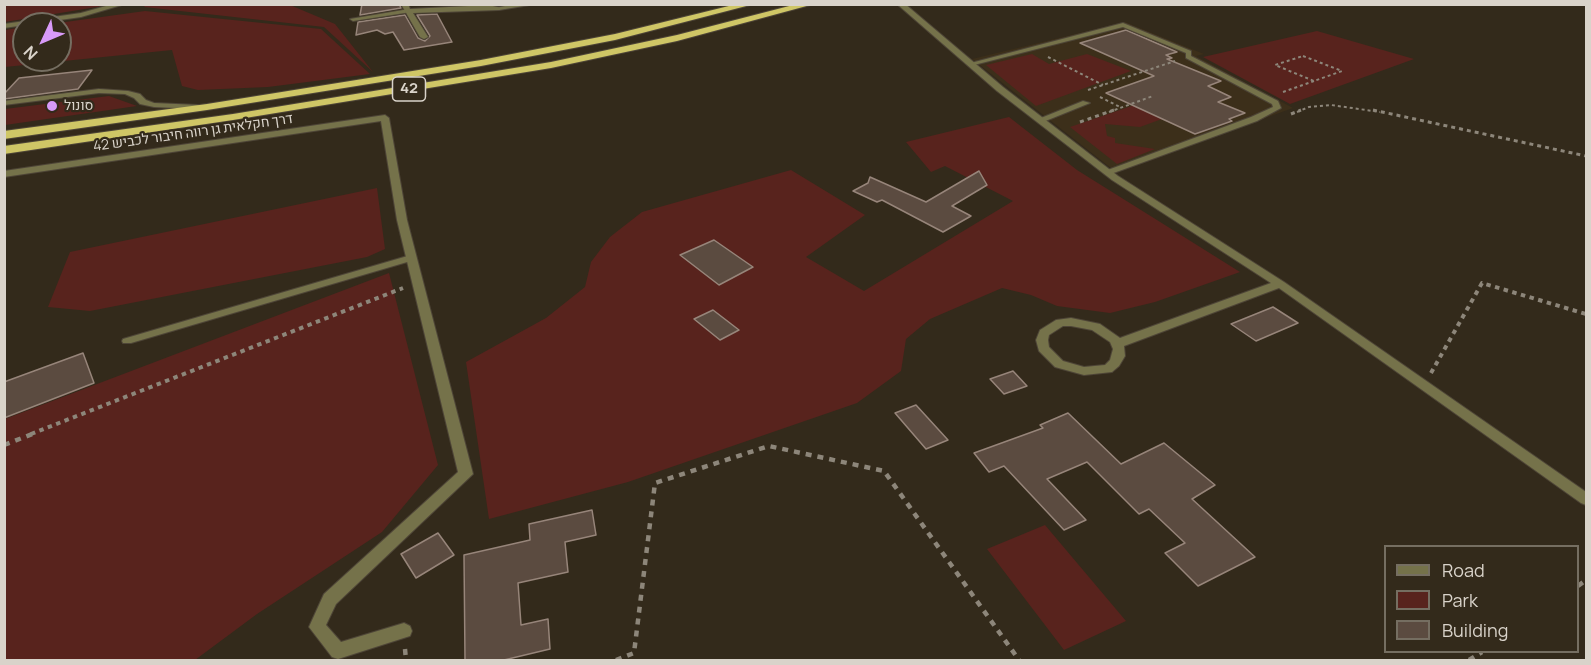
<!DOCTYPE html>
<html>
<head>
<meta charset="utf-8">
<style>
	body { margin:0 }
	#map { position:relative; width:1591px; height:665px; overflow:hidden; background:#332a1b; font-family:Manrope,sans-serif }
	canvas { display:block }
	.frame { position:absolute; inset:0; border:6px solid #d9d3ca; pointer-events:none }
	.legend { position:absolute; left:1384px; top:545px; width:195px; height:108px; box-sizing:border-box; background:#332a1b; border:2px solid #756e61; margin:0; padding:8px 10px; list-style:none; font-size:18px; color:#d9d3ca }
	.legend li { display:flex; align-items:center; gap:12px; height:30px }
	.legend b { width:30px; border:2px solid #756e61 }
	.north { position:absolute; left:12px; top:12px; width:60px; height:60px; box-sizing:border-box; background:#332a1b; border:2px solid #756e61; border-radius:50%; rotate:226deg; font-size:16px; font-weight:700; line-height:24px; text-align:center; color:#d9d3ca }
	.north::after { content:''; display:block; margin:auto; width:21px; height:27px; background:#d89af8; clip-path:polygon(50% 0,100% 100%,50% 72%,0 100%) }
</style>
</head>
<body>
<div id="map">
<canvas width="1591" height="665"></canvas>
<div class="frame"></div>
<ul class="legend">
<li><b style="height:8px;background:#75724a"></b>Road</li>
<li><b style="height:16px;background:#58231d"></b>Park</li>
<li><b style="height:16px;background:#5b4b40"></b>Building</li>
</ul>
<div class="north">N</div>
</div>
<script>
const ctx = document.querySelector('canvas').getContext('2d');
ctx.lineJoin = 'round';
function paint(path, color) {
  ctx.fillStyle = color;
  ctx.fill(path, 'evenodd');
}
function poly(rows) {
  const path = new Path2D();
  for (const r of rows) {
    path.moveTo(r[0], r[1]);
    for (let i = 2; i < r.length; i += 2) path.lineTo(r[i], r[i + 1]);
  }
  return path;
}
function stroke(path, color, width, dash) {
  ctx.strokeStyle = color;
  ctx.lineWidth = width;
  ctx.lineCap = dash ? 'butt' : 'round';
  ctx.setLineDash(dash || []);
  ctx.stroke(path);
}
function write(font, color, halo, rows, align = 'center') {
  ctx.font = font + ' Manrope,Heebo,sans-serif';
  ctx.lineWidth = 4.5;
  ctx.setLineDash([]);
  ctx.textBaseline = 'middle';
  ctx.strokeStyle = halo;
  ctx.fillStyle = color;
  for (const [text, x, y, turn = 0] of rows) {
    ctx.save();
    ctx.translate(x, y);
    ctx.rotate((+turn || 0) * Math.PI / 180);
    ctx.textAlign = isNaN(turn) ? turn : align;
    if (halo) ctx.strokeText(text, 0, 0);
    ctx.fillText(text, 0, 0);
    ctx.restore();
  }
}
paint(poly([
	[1125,22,1204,54,1196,56,1293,108,1116,172,972,59]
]), '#3c2f1a');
paint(poly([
	[5,4,109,4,109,5,5,22],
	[146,5,290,5,335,24,373,72,324,27,144,7],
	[145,11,321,29,370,74,268,87,198,90,182,86,172,50,5,67,5,30,24,27,24,60,60,60,60,24,51,24],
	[1317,31,1414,59,1290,104,1203,57],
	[1032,54,1049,64,1087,54,1131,71,1036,106,986,65],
	[1170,93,1200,105,1140,127,1105,124,1107,136,1115,138,1115,143,1155,149,1117,164,1070,127],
	[109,96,137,106,5,125,5,109],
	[1009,117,1077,170,1240,272,1155,302,1110,313,1057,306,1031,295,1002,288,930,319,906,339,901,371,857,403,628,482,489,519,466,362,546,318,585,287,591,262,610,237,642,212,791,170,865,215,806,257,864,291,1013,201,945,166,931,172,906,142],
	[377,188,385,249,367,257,90,311,48,307,70,252],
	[389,273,438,465,382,532,257,614,195,660,5,660,5,419],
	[1045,525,1126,621,1064,650,987,549]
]), '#58231d');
const building = poly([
	[362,4,399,4,401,8,360,15,362,4],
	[437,14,452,42,404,50,393,32,385,34,377,30,356,35,358,22,405,15,418,38,425,41,430,36,417,15,437,14],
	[1126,30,1177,52,1166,55,1172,58,1167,59,1221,81,1208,86,1231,97,1218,102,1245,113,1229,119,1232,121,1195,134,1106,93,1154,76,1080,43,1126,30],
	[92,70,78,89,4,99,4,94,19,78,92,70],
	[979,171,987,185,952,206,971,216,943,232,882,200,877,202,853,191,868,183,870,177,926,202,979,171],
	[714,240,753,267,719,285,680,255,714,240],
	[1273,307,1298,323,1256,341,1231,324,1273,307],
	[713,310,739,330,720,340,694,319,713,310],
	[83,353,94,383,4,418,4,382,83,353],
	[1013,371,1027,386,1004,394,990,379,1013,371],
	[916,405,948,440,926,449,895,413,916,405],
	[1068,413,1121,464,1164,443,1215,485,1192,499,1255,557,1198,586,1165,553,1185,543,1149,509,1139,514,1087,462,1047,479,1086,520,1064,530,1004,466,989,472,974,453,1043,428,1040,425,1068,413],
	[592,510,596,535,565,542,568,572,518,583,521,625,548,619,550,649,504,660,465,660,464,555,530,540,529,524,592,510],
	[438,533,454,555,416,578,401,554,438,533]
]);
paint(building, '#5b4b40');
stroke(building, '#97857a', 1.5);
const service = poly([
	[514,4,536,4,499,10,496,8,514,4],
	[409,9,411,10,411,12,353,21,350,19,409,9],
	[1123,23,1191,51,1191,56,1278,101,1281,108,1257,121,1108,175,1104,173,1105,171,1251,117,1273,107,1272,104,1186,58,1186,53,1123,27,970,66,967,64,1123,23],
	[99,89,128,91,140,94,146,100,154,103,198,105,202,107,198,109,154,107,140,104,134,98,125,94,99,93,4,105,4,101,99,89],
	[1083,101,1090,103,1043,122,1036,120,1083,101],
	[411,255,414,256,416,258,414,260,131,343,123,343,122,341,123,339,411,255]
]);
const minor = poly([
	[113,4,125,4,81,17,4,28,4,24,81,13,113,4],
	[401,4,408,4,410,9,488,5,502,8,499,10,413,13,428,37,424,39,420,37,401,4],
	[897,4,905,4,1003,87,1118,176,1284,282,1586,492,1586,505,1581,503,1279,288,1124,346,1125,356,1119,366,1112,372,1084,375,1055,367,1039,351,1036,340,1040,330,1056,320,1071,318,1100,324,1120,338,1271,283,1112,180,997,91,897,4],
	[1063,326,1071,326,1092,330,1110,342,1113,349,1110,360,1105,365,1084,367,1063,361,1049,347,1048,340,1049,335,1063,326],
	[385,115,389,118,407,220,473,474,336,604,326,625,341,642,404,623,410,626,412,631,410,636,338,659,332,657,309,627,324,594,458,472,397,220,381,121,4,177,4,171,385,115]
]);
const trunk = poly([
	[737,4,754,4,615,40,481,66,207,110,4,139,4,131,207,104,481,60,615,34,737,4],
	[797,4,814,4,677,41,551,68,233,120,4,154,4,146,233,114,551,62,677,35,797,4]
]);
stroke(service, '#4e4537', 2);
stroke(minor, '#4e4537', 2);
stroke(trunk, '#4e4537', 2);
stroke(poly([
	[1303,56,1342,71,1314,81,1275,65,1303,56],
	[1048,57,1103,85],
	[1088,90,1175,61],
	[1283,92,1314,81],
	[1100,97,1120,107],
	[1109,112,1153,96],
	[1297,112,1309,107,1331,105,1380,112]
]), '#8d867a', 2, [3, 3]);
stroke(poly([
	[1373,110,1586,156],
	[1291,114,1301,110],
	[1080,122,1114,110]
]), '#8d867a', 3, [4, 4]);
stroke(poly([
	[1431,373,1482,283,1586,314],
	[31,434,403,288]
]), '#8d867a', 4, [4.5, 4.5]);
stroke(poly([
	[4,445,35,433],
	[1578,586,1586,580],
	[405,649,406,660],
	[616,660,634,653,655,483,769,446,884,471,1019,660],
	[1469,660,1482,652]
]), '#8d867a', 4.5, [6, 6]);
paint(service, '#75724a');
paint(minor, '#75724a');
paint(trunk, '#cfc666');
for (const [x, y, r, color] of [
	[52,106,6,"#d89af8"]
]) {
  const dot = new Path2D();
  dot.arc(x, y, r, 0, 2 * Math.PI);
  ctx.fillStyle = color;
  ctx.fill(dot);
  stroke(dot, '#332a1b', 2);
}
write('14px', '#d9d3ca', '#332a1b', [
	["סונול",64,106]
], 'left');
write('14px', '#d9d3ca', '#332a1b', [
	["דרך חקלאית גן רווה חיבור לכביש 42",193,133,-8]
]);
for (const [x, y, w] of [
	[409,89,33]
]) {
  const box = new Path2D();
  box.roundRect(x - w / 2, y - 12, w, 24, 4.5);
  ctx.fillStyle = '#332a1b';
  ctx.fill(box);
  stroke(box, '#d9d3ca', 1.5);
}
write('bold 15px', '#d9d3ca', null, [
	["42",409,89]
]);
</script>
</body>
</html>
